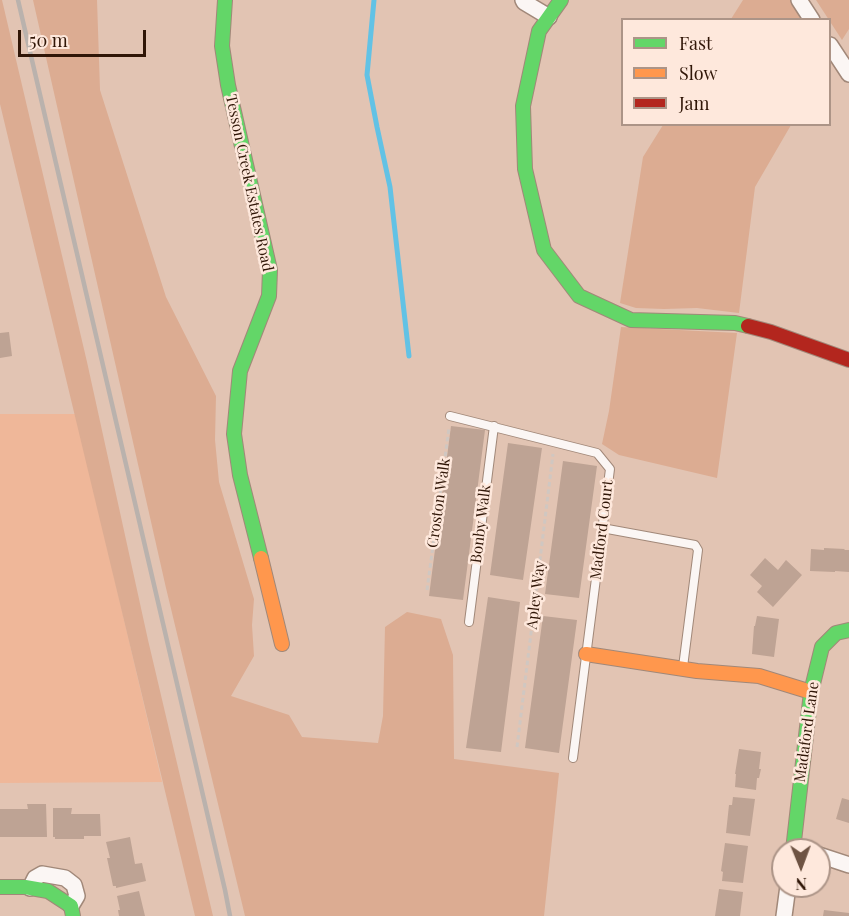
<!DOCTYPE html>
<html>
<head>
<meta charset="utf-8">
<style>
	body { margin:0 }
	#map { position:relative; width:849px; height:916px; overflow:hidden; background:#e2c4b3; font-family:"Playfair Display",serif }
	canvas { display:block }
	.legend { position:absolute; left:621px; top:18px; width:210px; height:108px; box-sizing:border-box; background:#fee8dc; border:2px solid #ac9487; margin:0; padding:8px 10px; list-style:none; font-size:18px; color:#301607 }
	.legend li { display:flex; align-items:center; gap:12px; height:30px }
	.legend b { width:30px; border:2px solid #ac9487 }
	.north { position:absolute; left:771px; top:838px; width:60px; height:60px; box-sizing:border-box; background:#fee8dc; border:2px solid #ac9487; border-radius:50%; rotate:179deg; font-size:16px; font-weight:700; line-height:24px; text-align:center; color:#301607 }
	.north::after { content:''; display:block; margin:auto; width:21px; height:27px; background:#6e5343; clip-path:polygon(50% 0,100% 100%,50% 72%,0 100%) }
	.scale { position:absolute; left:18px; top:30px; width:128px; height:27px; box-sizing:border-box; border:3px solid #301607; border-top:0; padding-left:8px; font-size:18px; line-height:21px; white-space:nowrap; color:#301607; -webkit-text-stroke:4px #fee8dc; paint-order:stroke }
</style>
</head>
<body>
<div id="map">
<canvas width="849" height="916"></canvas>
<ul class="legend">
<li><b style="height:8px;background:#63d668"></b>Fast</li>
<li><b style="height:8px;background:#ff974d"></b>Slow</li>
<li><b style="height:8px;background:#b3261e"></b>Jam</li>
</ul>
<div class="north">N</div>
<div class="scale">50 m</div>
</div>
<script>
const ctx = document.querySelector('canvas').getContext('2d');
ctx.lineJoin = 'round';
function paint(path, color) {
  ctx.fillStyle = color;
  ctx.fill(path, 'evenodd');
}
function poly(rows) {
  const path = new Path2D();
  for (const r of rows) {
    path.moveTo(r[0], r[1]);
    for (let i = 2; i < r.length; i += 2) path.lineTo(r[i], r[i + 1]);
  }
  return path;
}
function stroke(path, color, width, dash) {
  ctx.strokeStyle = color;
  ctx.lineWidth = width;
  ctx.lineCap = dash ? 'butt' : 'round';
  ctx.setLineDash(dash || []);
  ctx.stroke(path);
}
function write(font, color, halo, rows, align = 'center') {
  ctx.font = font + ' "Playfair Display",serif';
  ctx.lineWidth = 5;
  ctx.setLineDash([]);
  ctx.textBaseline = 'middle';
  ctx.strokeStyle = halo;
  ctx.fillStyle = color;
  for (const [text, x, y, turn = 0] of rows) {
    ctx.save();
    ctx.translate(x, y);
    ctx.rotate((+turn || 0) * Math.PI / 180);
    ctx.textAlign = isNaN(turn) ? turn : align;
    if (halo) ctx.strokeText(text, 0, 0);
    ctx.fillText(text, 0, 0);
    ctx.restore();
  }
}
paint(poly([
	[0,414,76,414,162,782,0,783]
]), '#efb799');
paint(poly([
	[0,0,2,0,87,362,148,640,213,916,195,916,0,104],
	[33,0,97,0,100,90,166,297,216,396,215,440,219,482,254,599,252,625,254,656,231,696,289,715,302,737,378,743,383,716,385,627,407,612,441,619,453,655,454,759,559,773,544,916,245,916,166,588],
	[743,0,790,0,802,19,731,19],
	[816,0,849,0,849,29,842,40],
	[663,125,791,125,755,187,739,313,697,308,664,309,636,308,620,303,643,157],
	[621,327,737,333,717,478,619,455,602,444,609,411]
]), '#dcac92');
stroke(poly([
	[374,0,367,75,377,127,390,187,409,356]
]), '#62c2e5', 5);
paint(poly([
	[9,332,12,356,0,358,0,333],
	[451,426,485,430,463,600,429,596],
	[508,443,542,448,523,580,490,575],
	[563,461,597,466,579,598,545,594],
	[824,548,845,549,844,550,849,550,849,572,835,571,835,572,810,571,811,549,824,550],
	[765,558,778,570,786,560,802,575,773,607,757,592,762,586,750,575],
	[488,597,520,602,501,752,466,748],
	[543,616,577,620,559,753,525,748],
	[757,616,779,619,774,657,752,654,754,626,755,626],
	[739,749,761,752,759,769,761,769,759,778,757,778,756,790,735,787,736,774,735,774],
	[733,797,755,799,750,836,726,833,729,805,732,805],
	[842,798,849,800,849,823,836,819],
	[27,804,46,804,47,837,0,837,0,809,28,809],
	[53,808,72,808,71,814,100,814,101,836,84,836,84,839,55,839,55,837,53,837],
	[130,837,135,864,142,863,146,881,116,888,116,886,113,886,107,858,110,858,106,842],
	[725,843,748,846,743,883,722,881,723,872,721,871],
	[719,889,743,892,740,916,715,916],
	[139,891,145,916,119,916,118,910,120,910,117,896],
	[824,910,849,913,849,916,823,916]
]), '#bea394');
const lane = poly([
	[450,416,597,453,610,469,573,758],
	[602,528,695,545,698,550,683,667],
	[469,622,494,426]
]);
const street = poly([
	[523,0,524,2,549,17],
	[799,0,812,20],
	[830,45,849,74],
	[819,855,849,865],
	[30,888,35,878,42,874,65,878,74,885,77,896,71,906],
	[784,916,788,886]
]);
const fast = poly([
	[225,0,222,46,228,85,270,270,269,296,240,371,234,434,240,475,261,558],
	[561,0,539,31,523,106,525,169,544,250,579,296,631,320,735,323,748,326],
	[793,850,811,692,822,647,836,633,849,630],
	[0,887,25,887,48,891,71,906,73,916]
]);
const slow = poly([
	[261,558,282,644],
	[586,654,697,671,759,676,811,692]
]);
const jam = poly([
	[748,326,771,332,849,360]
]);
stroke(lane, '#a18879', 10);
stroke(street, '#a18879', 18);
stroke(fast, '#a18879', 16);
stroke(slow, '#a18879', 16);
stroke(jam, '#a18879', 16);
stroke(poly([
	[427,590,449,428],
	[517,747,553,454]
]), '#d0c7c1', 3, [4.5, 3]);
stroke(lane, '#fbf6f4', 8);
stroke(street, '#fbf6f4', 15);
stroke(fast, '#63d668', 14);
stroke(slow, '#ff974d', 14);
stroke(jam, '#b3261e', 14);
stroke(poly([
	[18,0,225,890,230,916]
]), '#bab2ad', 4.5);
write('15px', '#301607', '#fee8dc', [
	["Tesson Creek Estates Road",249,183,78],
	["Croston Walk",439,503,-82],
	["Bonby Walk",481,524,-83],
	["Madford Court",602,530,-83],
	["Apley Way",536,595,-83],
	["Madaford Lane",807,732,-82]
]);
</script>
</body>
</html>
